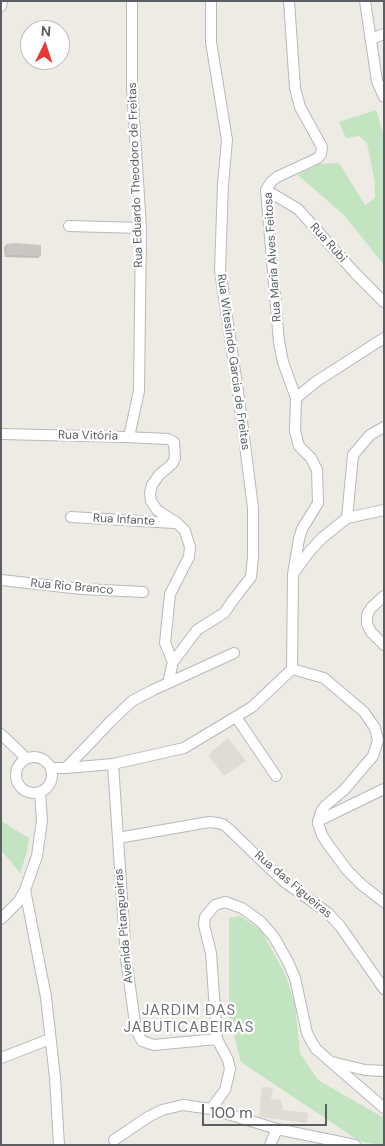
<!DOCTYPE html>
<html>
<head>
<meta charset="utf-8">
<style>
	body { margin:0 }
	#map { position:relative; width:385px; height:1146px; overflow:hidden; background:#edebe3; font-family:"DM Sans",sans-serif }
	canvas { display:block }
	.frame { position:absolute; inset:0; border:2px solid #5b5f63; pointer-events:none }
	.north { position:absolute; left:20px; top:20px; width:50px; height:50px; box-sizing:border-box; background:#fff; border:1px solid #bdbfc1; border-radius:50%; rotate:4deg; font-size:14px; font-weight:700; line-height:20px; text-align:center; color:#5b5f63 }
	.north::after { content:''; display:block; margin:auto; width:18px; height:22px; background:#e33834; clip-path:polygon(50% 0,100% 100%,50% 72%,0 100%) }
	.scale { position:absolute; left:202px; top:1104px; width:125px; height:22px; box-sizing:border-box; border:2px solid #5b5f63; border-top:0; padding-left:6px; font-size:15px; line-height:18px; white-space:nowrap; color:#5b5f63; -webkit-text-stroke:4px #fff; paint-order:stroke }
</style>
</head>
<body>
<div id="map">
<canvas width="385" height="1146"></canvas>
<div class="frame"></div>
<div class="north">N</div>
<div class="scale">100 m</div>
</div>
<script>
const ctx = document.querySelector('canvas').getContext('2d');
ctx.lineJoin = 'round';
function paint(path, color) {
  ctx.fillStyle = color;
  ctx.fill(path, 'evenodd');
}
function poly(rows) {
  const path = new Path2D();
  for (const r of rows) {
    if (r.length === 3) {
      path.moveTo(r[0] + r[2], r[1]);
      path.arc(r[0], r[1], r[2], 0, 2 * Math.PI);
      continue;
    }
    path.moveTo(r[0], r[1]);
    for (let i = 2; i < r.length; i += 2) path.lineTo(r[i], r[i + 1]);
  }
  return path;
}
function stroke(path, color, width, dash) {
  ctx.strokeStyle = color;
  ctx.lineWidth = width;
  ctx.lineCap = dash ? 'butt' : 'round';
  ctx.setLineDash(dash || []);
  ctx.stroke(path);
}
function write(font, color, halo, rows, align = 'center') {
  ctx.font = font + ' "DM Sans",sans-serif';
  ctx.lineWidth = 4.5;
  ctx.setLineDash([]);
  ctx.textBaseline = 'middle';
  ctx.strokeStyle = halo;
  ctx.fillStyle = color;
  for (const [text, x, y, turn = 0] of rows) {
    ctx.save();
    ctx.translate(x, y);
    ctx.rotate((+turn || 0) * Math.PI / 180);
    ctx.textAlign = isNaN(turn) ? turn : align;
    if (halo) ctx.strokeText(text, 0, 0);
    ctx.fillText(text, 0, 0);
    ctx.restore();
  }
}
paint(poly([
	[228,738,246,761,224,776,208,755],
	[262,1087,273,1088,271,1099,281,1100,283,1110,308,1113,307,1123,259,1117]
]), '#e0dcd4');
paint(poly([
	[376,110,384,136,384,265,345,216,298,175,319,164,339,163,365,205,375,198,375,182,367,143,359,136,346,138,339,122],
	[1,821,29,838,27,852,20,873,1,850],
	[240,916,261,930,285,974,295,1005,300,1053,318,1080,384,1118,384,1145,361,1142,241,1062,229,1016,229,918]
]), '#c2e4c0');
paint(poly([
	[6,245,40,256,38,258,5,257,4,248]
]), '#0003');
paint(poly([
	[17,243,41,245,41,256,6,255,6,244]
]), '#cac7c2');
const street = poly([
	[289,1,295,88,300,107,322,147,321,154,318,158,277,177,271,182,266,190,279,342,283,362,296,398,295,431,299,446,311,458,317,470,318,503,302,529,299,539,293,574],
	[365,1,377,81,384,97],
	[1,6,2,1],
	[371,39,384,34],
	[266,190,298,209,355,273,384,302],
	[69,226,141,228],
	[296,398,317,381,384,338],
	[1,434,125,437,168,439,174,442,175,458,172,464,159,475,152,485,150,493,151,501,157,510,177,523,185,531,190,547,189,557,170,594,165,643,173,662,168,683],
	[129,437,139,391,141,228,132,87,132,1],
	[384,510,347,518,322,538,309,552,293,574,292,669,324,678,364,712,375,728,378,740,373,756,344,790,325,806,321,812,318,823,322,835,327,843,347,870,362,885,384,902],
	[71,517,174,523],
	[347,518,353,455,370,435,384,427],
	[1,580,82,589,143,592],
	[384,596,371,608,367,615,367,624,371,632,384,645],
	[173,662,197,630,224,613,234,599,251,577,253,557,253,508,239,398,220,270,223,184,227,140,211,42,211,1],
	[236,717,276,776],
	[1,734,26,758],
	[34,775,18],
	[113,764,126,958,136,1030,142,1041,154,1045,217,1039],
	[51,768,66,768,113,764,184,748,252,707,292,669],
	[66,768,112,720,132,701,153,690,234,653],
	[318,821,384,789],
	[118,838,209,822,218,823,224,825,230,830,267,866,286,883,328,913,340,926,384,989],
	[25,890,46,997,55,1078,59,1145],
	[1,919,19,901,25,890,37,856,42,820,40,793],
	[1,1058,50,1039],
	[332,1062,365,1070,384,1071],
	[211,1109,225,1090,230,1069,228,1060,217,1039,211,953,204,925,205,917,215,905,225,902,242,908,261,922,274,937,288,962,295,978,307,1033,311,1041,316,1049,384,1108],
	[114,1140,148,1117,162,1110,183,1105,211,1109,277,1129,355,1145],
	[270,1145,277,1129]
]);
stroke(street, '#b6b9bd', 12);
stroke(street, '#fff', 10);
write('12px', '#5b5f63', '#fff', [
	["Rua Eduardo Theodoro de Freitas",136,175,-92],
	["Rua Rubi",328,243,48],
	["Rua Maria Alves Feitosa",273,257,-94],
	["Rua Witesindo Garcia de Freitas",233,362,82],
	["Rua Vitória",88,436,1],
	["Rua Infante",124,520,3],
	["Rua Rio Branco",72,587,5],
	["Rua das Figueiras",293,885,40],
	["Avenida Pitangueiras",124,926,-95]
]);
ctx.letterSpacing = '1px';
write('15px', '#6c7175', '#fff', [
	["JARDIM DAS",189,1011],
	["JABUTICABEIRAS",189,1028]
]);
ctx.letterSpacing = '0px';
</script>
</body>
</html>
